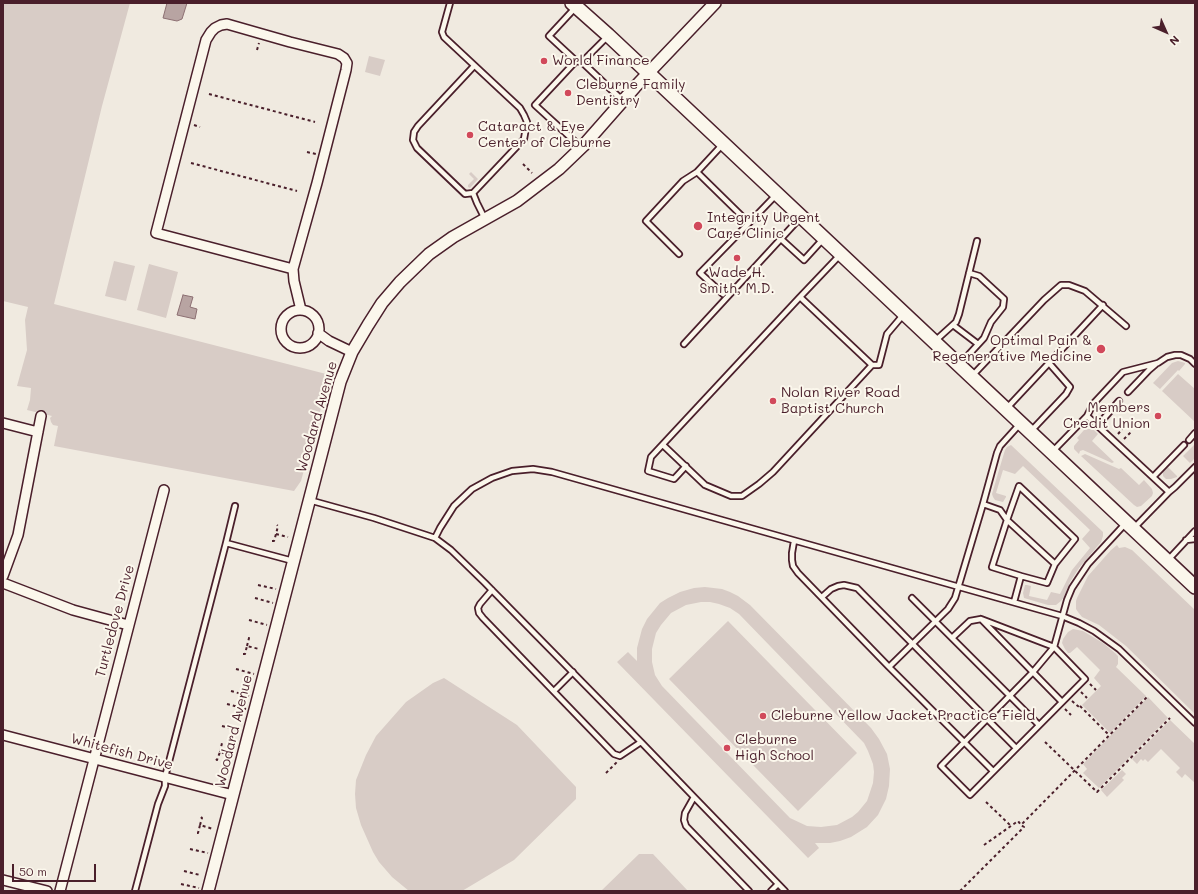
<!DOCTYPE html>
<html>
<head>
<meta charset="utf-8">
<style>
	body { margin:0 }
	#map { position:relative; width:1198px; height:894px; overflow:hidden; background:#f0eae0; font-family:Mali,sans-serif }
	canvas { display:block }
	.frame { position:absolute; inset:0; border:4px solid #4a1f2b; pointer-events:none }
	.north { position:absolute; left:1146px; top:12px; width:40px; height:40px; -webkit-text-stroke:3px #fbf7ec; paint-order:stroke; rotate:135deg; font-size:11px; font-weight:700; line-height:16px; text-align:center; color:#4a1f2b }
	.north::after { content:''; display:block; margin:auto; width:14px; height:18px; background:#4a1f2b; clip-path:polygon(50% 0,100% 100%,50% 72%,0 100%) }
	.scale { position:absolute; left:12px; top:864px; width:84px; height:18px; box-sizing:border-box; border:2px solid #4a1f2b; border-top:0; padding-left:5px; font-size:12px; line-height:14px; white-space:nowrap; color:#4a1f2b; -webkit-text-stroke:3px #fbf7ec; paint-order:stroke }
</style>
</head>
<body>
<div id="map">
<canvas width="1198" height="894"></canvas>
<div class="frame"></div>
<div class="north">N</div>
<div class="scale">50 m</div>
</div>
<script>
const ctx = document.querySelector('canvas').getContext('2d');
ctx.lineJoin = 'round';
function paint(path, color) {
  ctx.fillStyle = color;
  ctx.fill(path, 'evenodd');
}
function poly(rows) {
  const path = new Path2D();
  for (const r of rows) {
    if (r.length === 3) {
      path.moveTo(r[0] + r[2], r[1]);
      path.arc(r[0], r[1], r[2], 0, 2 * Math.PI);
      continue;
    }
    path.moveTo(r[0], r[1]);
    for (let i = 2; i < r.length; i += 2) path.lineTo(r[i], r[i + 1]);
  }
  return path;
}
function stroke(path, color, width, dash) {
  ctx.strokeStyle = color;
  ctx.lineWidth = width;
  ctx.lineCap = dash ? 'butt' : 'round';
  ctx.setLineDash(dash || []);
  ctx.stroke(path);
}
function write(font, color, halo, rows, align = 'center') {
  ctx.font = font + ' Mali,sans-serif';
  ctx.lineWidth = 4;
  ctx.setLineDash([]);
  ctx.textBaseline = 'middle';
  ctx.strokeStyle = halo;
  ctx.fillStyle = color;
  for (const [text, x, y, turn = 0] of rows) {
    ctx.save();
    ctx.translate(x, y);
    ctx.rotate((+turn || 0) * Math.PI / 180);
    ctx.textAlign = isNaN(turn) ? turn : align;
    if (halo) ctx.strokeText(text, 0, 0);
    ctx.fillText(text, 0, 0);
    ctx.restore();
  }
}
paint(poly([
	[3,3,130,3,102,106,54,304,330,375,301,481,294,491,54,446,58,426,53,425,51,422,50,418,52,416,27,410,30,400,31,388,17,386,27,350,25,320,28,307,3,301],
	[369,56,385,60,380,76,365,72],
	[471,172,478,179,470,188,468,187,468,185,474,179,469,174],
	[114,261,135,266,126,301,105,296],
	[149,264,178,272,166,318,137,310],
	[1178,361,1182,362,1185,363,1185,364,1179,371,1178,370,1160,389,1153,383,1172,363],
	[1178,374,1195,389,1195,422,1162,391],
	[1087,429,1093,429,1098,434,1092,441,1114,462,1112,463,1083,450,1080,451,1079,454,1074,449,1074,446,1079,440,1077,438,1084,430],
	[1195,444,1195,458,1190,463,1183,456],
	[1011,445,1103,532,1103,536,1101,542,1079,568,1070,582,1064,597,1061,601,1056,605,1048,605,1024,598,1023,593,1025,585,1027,585,1031,586,1029,596,1047,600,1051,592,1060,594,1072,570,1090,548,1082,539,1090,530,1023,466,1015,474,1003,470,996,493,1006,496,1006,497,1003,502,995,500,993,497,992,494,999,470,1005,450,1007,447],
	[1085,454,1119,469,1121,468,1139,485,1144,480,1152,489,1153,493,1152,496,1141,506,1137,507,1134,505,1081,456],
	[1168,467,1177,476,1177,477,1171,479,1166,479,1163,476,1163,472],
	[1117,545,1119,548,1125,547,1132,550,1195,610,1195,714,1126,646,1099,625,1082,617,1078,612,1076,609,1076,601,1077,598,1088,576,1111,550],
	[705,587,722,589,730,592,738,596,750,605,871,728,879,739,887,754,890,769,889,786,886,799,878,815,867,827,851,837,840,841,830,843,815,843,819,848,808,858,617,662,628,652,637,661,637,648,642,629,647,619,660,603,668,598,680,592,694,588],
	[701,602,710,602,719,604,730,608,739,614,864,743,868,751,873,764,874,772,873,783,867,801,858,812,852,817,837,825,821,827,807,826,790,818,662,686,655,675,652,662,652,649,656,633,661,625,671,613,686,605],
	[728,621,857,753,798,811,669,679],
	[1073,629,1083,631,1103,643,1115,653,1118,656,1118,664,1116,667,1146,696,1110,733,1082,705,1101,686,1094,678,1100,670,1077,647,1070,653,1068,653,1065,649,1062,643,1063,639,1068,632],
	[444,678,517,725,576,787,576,799,514,860,462,891,409,891,392,877,379,862,373,852,361,825,356,808,355,794,356,780,366,755,376,736,406,702,433,683],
	[1148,697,1168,718,1099,788,1083,773,1087,769,1083,764],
	[1170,720,1195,744,1195,783,1185,774,1182,778,1176,772,1180,768,1161,749,1148,762,1145,759,1143,761,1141,759,1137,764,1132,759],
	[1122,770,1126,774,1122,778,1124,780,1107,797,1101,790],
	[639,854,653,854,688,891,601,891]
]), '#d8ccc6');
const water = poly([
	[167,3,187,3,182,19,177,21,163,18,167,3],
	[183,295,193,297,190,307,197,309,195,319,177,315,183,295]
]);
paint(water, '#b8a4a2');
stroke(water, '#8c6f72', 1);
const service = poly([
	[450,3,442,32,444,37,520,108,524,115,527,122,524,139,473,193,477,203,485,219],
	[575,8,549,36,576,61,582,62,622,100],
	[576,61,535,105,581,147],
	[582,62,607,37],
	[723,144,697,172,749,223,776,195],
	[473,193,465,194,417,148,413,140,414,132,418,126,474,66],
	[781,239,804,260,824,238],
	[679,254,646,221,683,181,697,172],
	[840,255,800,297,872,365,879,365,887,334,904,314],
	[723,294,700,273,749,223],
	[953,325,978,344],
	[935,341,956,322,959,314,977,241],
	[684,344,800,218],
	[960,364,984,338,991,322,1003,307,1004,299,979,276,969,273],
	[972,376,1044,300,1061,285,1069,285,1085,291,1126,326],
	[1128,392,1149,370,1156,364],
	[1007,408,1103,305],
	[1087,416,1169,492],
	[1098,425,1119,401],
	[1031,431,1066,394,1070,387,1049,363],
	[1189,440,1195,433],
	[663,445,705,485,731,496,742,496,759,484,773,472,872,365],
	[1053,451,1087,416,1093,404,1123,372,1158,363,1167,357,1175,355,1181,355,1190,359,1195,364],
	[686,466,674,479,648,471,651,457,800,297],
	[1153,477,1184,445],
	[309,500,374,518,435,538,451,550,485,583,641,742,620,756,614,754,483,618,479,613,478,608,480,604,492,590],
	[983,504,1000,510,1007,520,1019,486,1075,539,1055,564],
	[1134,528,1169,492,1175,487,1195,467],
	[435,538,440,528,454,506,472,489,492,478,512,471,533,469,552,472,1062,616,1079,623,1094,631,1119,649,1195,723],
	[1186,540,1195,539],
	[794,541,792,553,792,560,793,566,798,573,889,667,948,609,955,598,983,504,997,453,1000,446,1019,425],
	[226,543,235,506],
	[1168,560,1195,531],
	[822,597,831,589,838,586,844,585,857,588,1016,748],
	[912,598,1039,725],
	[1014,602,1021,576,992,567,1007,520,1055,564,1047,583,1021,576],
	[981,619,1054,647,1085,679,970,795,941,766,1033,672,1054,647,1067,600,1072,588,1088,564,1125,524],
	[952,638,970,621,981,619,1062,702],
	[889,667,993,771],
	[554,691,573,672],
	[641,742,694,797],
	[135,891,158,804,165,786,165,777,226,543,293,561],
	[749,891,686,826,684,820,685,813,694,797,785,891],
	[771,891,778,884]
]);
const minor = poly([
	[293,269,156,233,206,40,211,32,215,28,221,25,227,24,290,42,338,54,344,58,347,63,346,70,317,183,293,269,294,281,301,310],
	[300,329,19],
	[318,333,329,341,352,352],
	[3,423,38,432],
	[3,576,18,535,41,416],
	[3,583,73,610,128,625],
	[3,735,233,795],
	[3,880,47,891],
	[60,891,164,490]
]);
const tertiary = poly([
	[208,891,340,382,352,352,368,325,382,303,400,282,429,254,453,237,517,201,559,169,583,146,635,87,715,3]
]);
const secondary = poly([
	[572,3,608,35,1195,587]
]);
stroke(service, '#4a1f2b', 8);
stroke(minor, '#4a1f2b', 12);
stroke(tertiary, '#4a1f2b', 14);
stroke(secondary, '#4a1f2b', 16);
stroke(poly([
	[257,50,259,43],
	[209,94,315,122],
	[194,125,200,127],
	[498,140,506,148],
	[307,152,316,154],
	[191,163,297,191],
	[523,164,532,173],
	[1118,434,1125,426],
	[1124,439,1131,432],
	[276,534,288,537],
	[272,541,274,541,276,534,278,526,277,525],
	[258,585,276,589],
	[255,598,273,603],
	[249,620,267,625],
	[247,646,249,638,247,638],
	[243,654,245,654,247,646,259,649],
	[236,669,254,674],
	[1090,684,1096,690],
	[231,691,249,696],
	[1081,692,1087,698],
	[1072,701,1079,707],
	[227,704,246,709],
	[1080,706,1109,735],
	[1065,709,1071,715],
	[222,726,238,730],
	[1045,742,1097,792,1170,718],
	[220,752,222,743,220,743],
	[216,759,217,760,220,752,233,756],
	[606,773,617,762],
	[986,802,1011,826],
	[200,825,202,818,201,817],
	[197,833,198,833,200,825,213,829],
	[984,845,1018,821,1021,825],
	[190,849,208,853],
	[184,871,200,875],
	[181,884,199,888],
	[960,891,1024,827,1021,825,1148,696]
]), '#4a1f2b', 2, [3, 3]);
stroke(service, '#fbf7ec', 4.5);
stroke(minor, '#fbf7ec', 9);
stroke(tertiary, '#fbf7ec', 11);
stroke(secondary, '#fbf7ec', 13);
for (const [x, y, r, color] of [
	[544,61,4,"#d1495b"],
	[568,93,4,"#d1495b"],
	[470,135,4,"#d1495b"],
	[698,226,5,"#d1495b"],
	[737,258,4,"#d1495b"],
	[1101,349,5,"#d1495b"],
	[773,401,4,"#d1495b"],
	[1158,416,4,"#d1495b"],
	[763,716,4,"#d1495b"],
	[727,748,4,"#d1495b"]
]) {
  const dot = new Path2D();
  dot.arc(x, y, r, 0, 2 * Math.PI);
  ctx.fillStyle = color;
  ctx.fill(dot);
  stroke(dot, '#fbf7ec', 1.5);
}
write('14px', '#4a1f2b', '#fbf7ec', [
	["World Finance",552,61],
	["Cleburne Family",576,85],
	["Dentistry",576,101],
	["Cataract & Eye",478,127],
	["Center of Cleburne",478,143],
	["Integrity Urgent",707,218],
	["Care Clinic",707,234],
	["Wade H.",737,273,"center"],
	["Smith, M.D.",737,289,"center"],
	["Optimal Pain &",1092,341,"right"],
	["Regenerative Medicine",1092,357,"right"],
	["Nolan River Road",781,393],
	["Baptist Church",781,409],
	["Members",1150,408,"right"],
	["Credit Union",1150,424,"right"],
	["Cleburne Yellow Jacket Practice Field",771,716],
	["Cleburne",735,740],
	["High School",735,756]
], 'left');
write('14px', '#4a1f2b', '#fbf7ec', [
	["Woodard Avenue",317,417,-74],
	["Turtledove Drive",115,621,-75],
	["Woodard Avenue",234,731,-76],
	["Whitefish Drive",122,752,15]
]);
</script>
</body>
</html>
